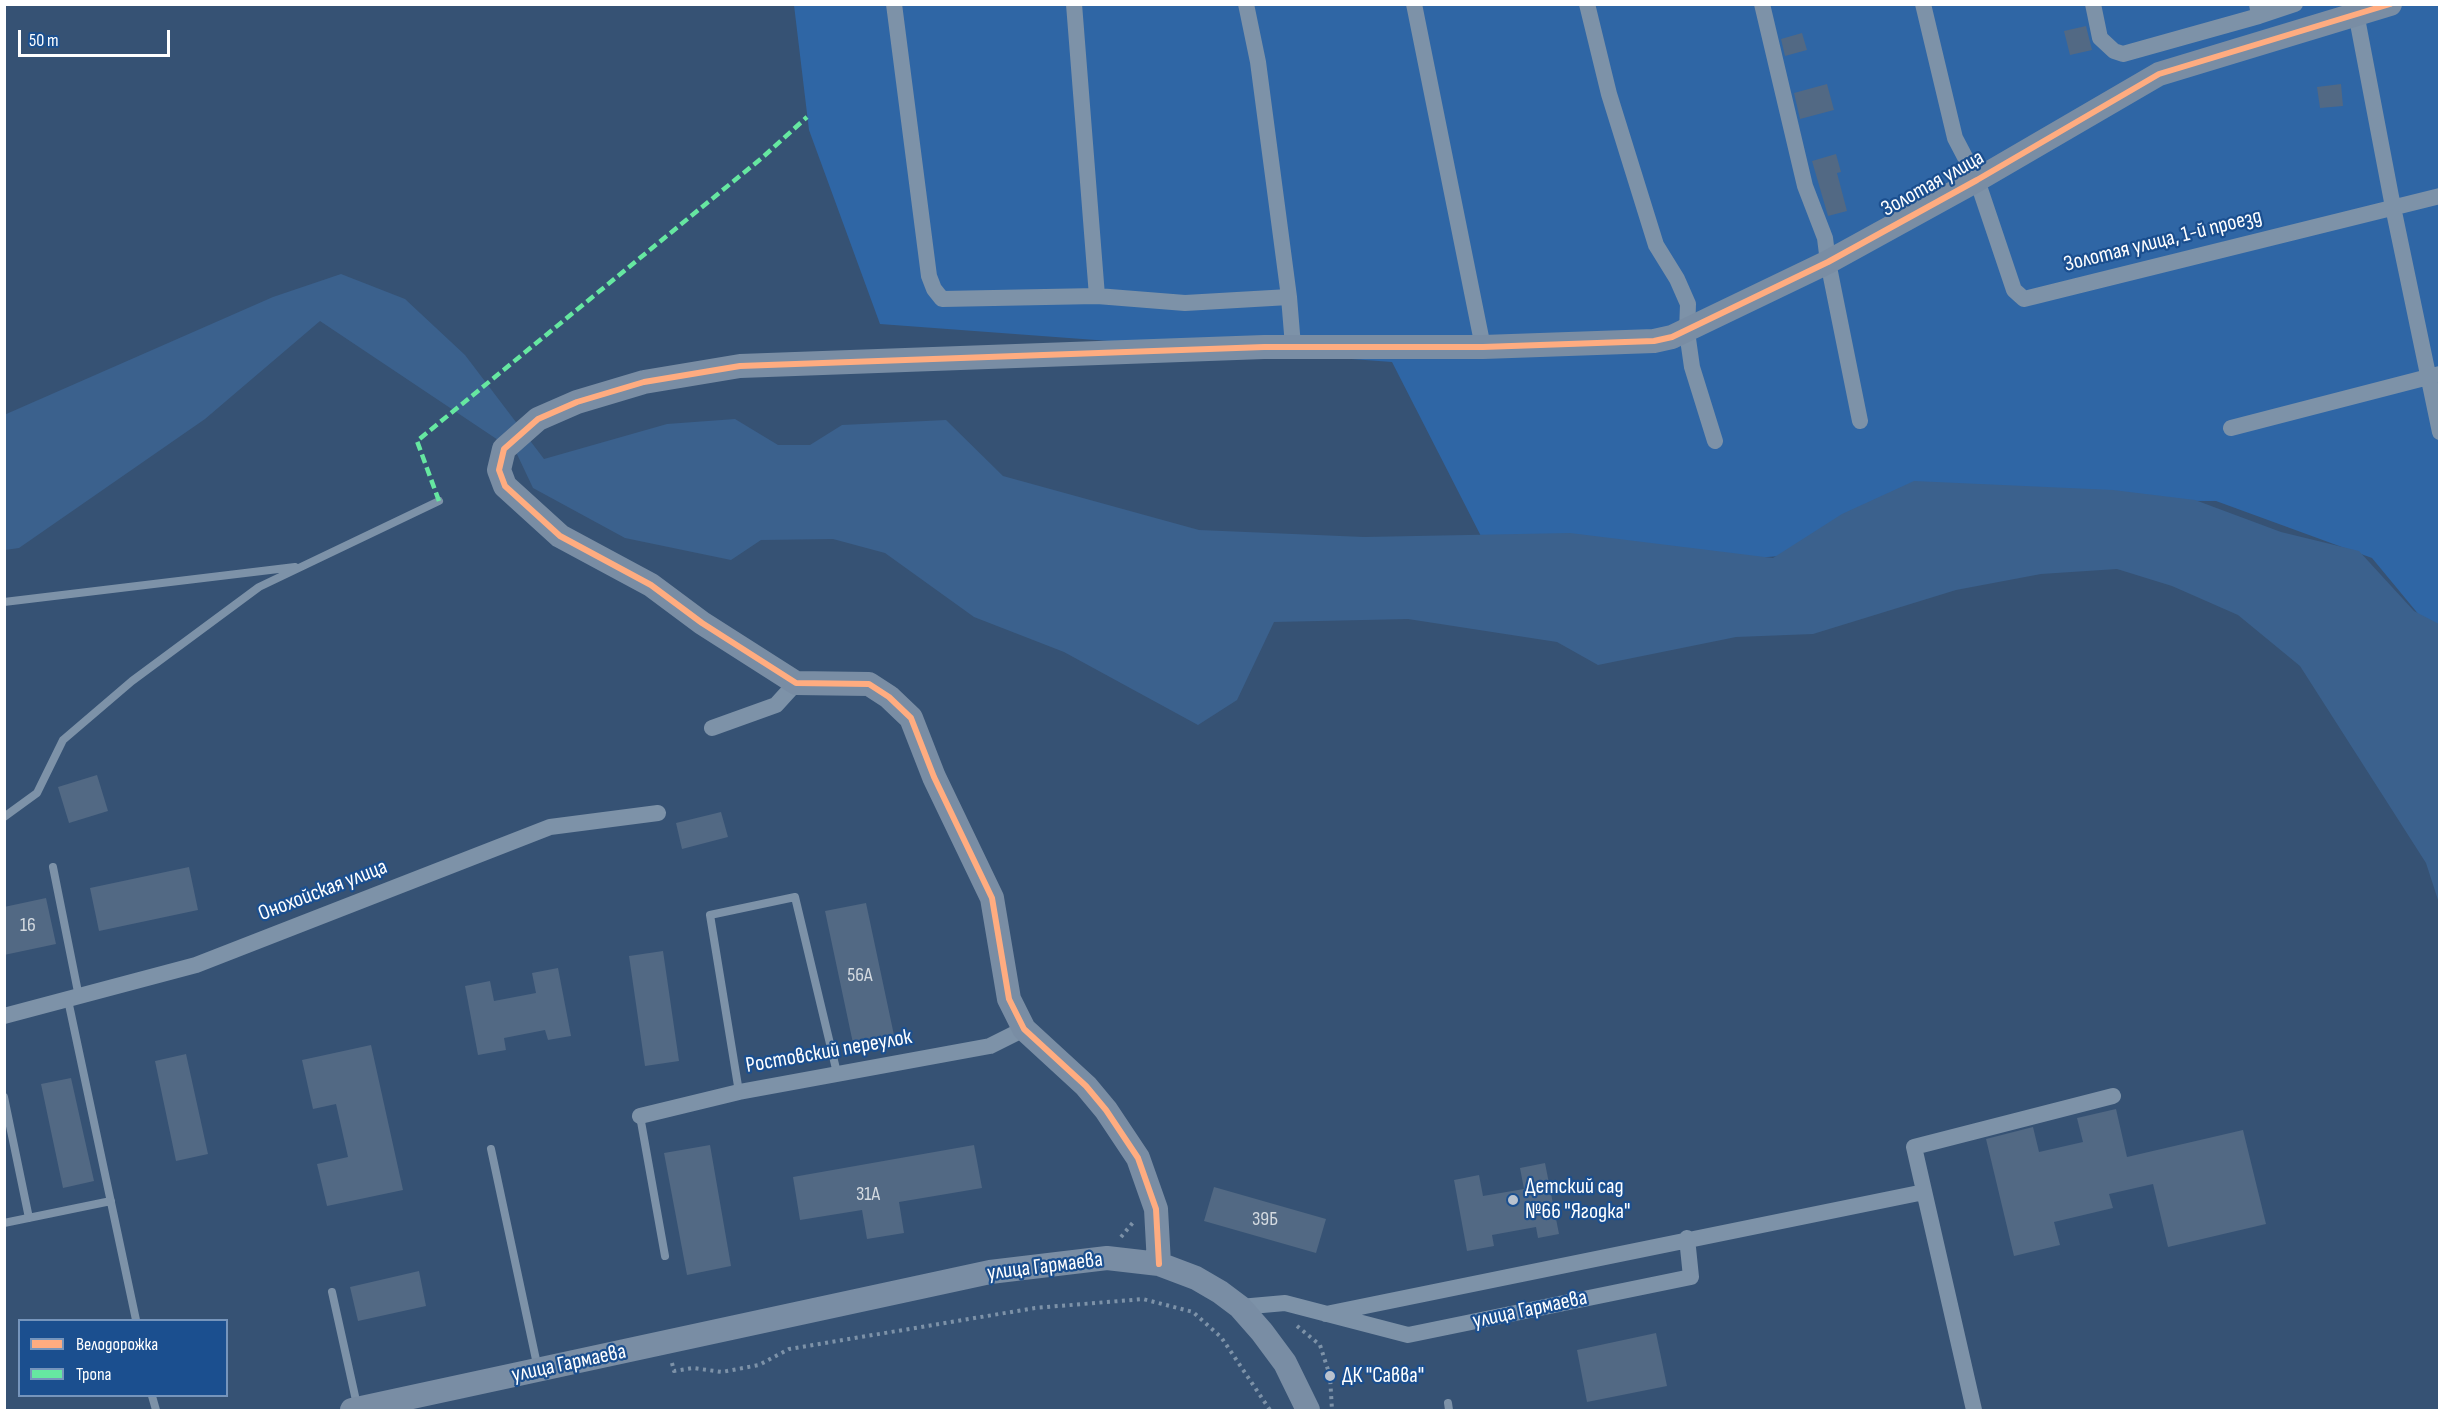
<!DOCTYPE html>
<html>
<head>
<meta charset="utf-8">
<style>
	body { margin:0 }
	#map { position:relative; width:2444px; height:1415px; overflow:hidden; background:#365274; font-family:"Sofia Sans Condensed",sans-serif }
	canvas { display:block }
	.frame { position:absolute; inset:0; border:6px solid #fff; pointer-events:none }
	.legend { position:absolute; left:18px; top:1319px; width:210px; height:78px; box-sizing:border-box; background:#1b4f8f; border:2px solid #7695bc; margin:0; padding:8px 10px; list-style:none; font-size:18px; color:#fff }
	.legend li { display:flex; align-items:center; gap:12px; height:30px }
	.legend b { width:30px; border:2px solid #7695bc }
	.scale { position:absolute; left:18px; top:30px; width:152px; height:27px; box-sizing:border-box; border:3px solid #fff; border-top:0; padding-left:8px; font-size:18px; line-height:21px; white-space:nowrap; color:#fff; -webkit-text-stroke:4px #1b4f8f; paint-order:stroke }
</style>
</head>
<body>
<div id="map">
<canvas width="2444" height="1415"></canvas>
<div class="frame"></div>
<ul class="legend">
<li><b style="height:8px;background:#ffac80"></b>Велодорожка</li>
<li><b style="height:8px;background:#66e7a1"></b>Тропа</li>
</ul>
<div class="scale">50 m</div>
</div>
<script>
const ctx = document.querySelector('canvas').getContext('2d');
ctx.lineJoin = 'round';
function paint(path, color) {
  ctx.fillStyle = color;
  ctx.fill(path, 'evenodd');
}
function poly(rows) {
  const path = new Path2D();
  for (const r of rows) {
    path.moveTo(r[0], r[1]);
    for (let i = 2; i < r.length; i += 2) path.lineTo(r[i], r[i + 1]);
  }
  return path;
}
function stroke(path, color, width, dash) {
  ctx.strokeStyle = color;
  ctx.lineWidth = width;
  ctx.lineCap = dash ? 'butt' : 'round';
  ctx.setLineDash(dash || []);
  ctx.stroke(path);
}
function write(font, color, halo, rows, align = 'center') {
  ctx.font = font + ' "Sofia Sans Condensed",sans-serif';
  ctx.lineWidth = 4.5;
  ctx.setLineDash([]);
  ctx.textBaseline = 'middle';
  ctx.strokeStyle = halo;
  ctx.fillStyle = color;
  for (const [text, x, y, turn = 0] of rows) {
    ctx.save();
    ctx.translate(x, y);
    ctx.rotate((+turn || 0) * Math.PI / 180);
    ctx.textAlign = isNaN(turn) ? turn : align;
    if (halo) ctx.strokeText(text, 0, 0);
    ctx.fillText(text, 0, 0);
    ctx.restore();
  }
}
paint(poly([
	[794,5,2439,5,2439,639,2372,558,2216,501,1904,500,1805,554,1705,562,1484,542,1392,362,880,324,809,130]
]), '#2f66a5');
paint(poly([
	[341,274,405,299,465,355,544,459,667,424,735,419,778,445,810,445,842,425,946,420,1003,476,1199,530,1364,537,1570,533,1773,558,1842,514,1914,481,2113,490,2195,500,2281,532,2359,551,2414,611,2439,624,2439,903,2426,863,2300,666,2238,615,2172,586,2117,569,2041,574,1956,590,1813,634,1736,637,1598,665,1557,642,1408,619,1274,622,1237,700,1198,725,1064,652,974,617,885,553,833,539,761,540,731,560,625,538,533,488,516,452,320,321,205,419,19,548,5,550,4,415,273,297]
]), '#3b618d');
paint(poly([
	[2086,26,2092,50,2070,55,2064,31],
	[1802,33,1807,50,1785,56,1781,39],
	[1827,84,1834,110,1800,119,1794,93],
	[2341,84,2343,106,2320,108,2317,87],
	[1836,154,1841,172,1837,173,1847,211,1828,216,1812,161],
	[97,775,108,811,69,823,58,787],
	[721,812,728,837,682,849,676,823],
	[189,867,198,910,99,931,90,888],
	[46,898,56,944,4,955,4,907],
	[866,903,895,1040,854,1048,825,911],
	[663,951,679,1061,645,1066,629,956],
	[558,968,571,1036,548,1040,545,1030,504,1038,506,1050,478,1055,465,986,490,981,494,1001,536,993,532,973],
	[371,1045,403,1190,327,1206,317,1164,348,1157,336,1104,313,1109,302,1060],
	[186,1054,208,1154,176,1161,155,1061],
	[71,1078,94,1181,63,1188,41,1084],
	[2116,1109,2127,1157,2243,1130,2266,1224,2168,1247,2153,1184,2109,1194,2113,1208,2054,1222,2060,1245,2014,1256,1986,1139,2033,1127,2039,1152,2083,1142,2077,1118],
	[710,1145,731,1266,687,1275,664,1153],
	[974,1145,982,1188,899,1202,904,1233,867,1239,862,1210,800,1220,793,1177],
	[1545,1163,1559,1234,1538,1238,1536,1227,1492,1235,1494,1246,1467,1251,1454,1180,1479,1175,1483,1196,1524,1189,1520,1168],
	[1214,1187,1326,1219,1316,1253,1204,1221],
	[419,1271,426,1306,358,1321,350,1287],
	[1656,1333,1667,1386,1587,1402,1577,1350]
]), '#526984');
stroke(poly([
	[1121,1237,1135,1220],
	[1297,1326,1320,1345,1330,1376,1332,1410],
	[672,1363,674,1371,693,1368,722,1372,759,1365,789,1349,1035,1308,1143,1299,1193,1312,1221,1337,1270,1410]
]), '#7d92a8', 4, [3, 4.5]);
stroke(poly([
	[4,602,295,567],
	[4,817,37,793,63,740,132,681,259,587,439,501],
	[53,867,79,997],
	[68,1000,136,1320],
	[739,1092,710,915,795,897,837,1073],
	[4,1097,29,1218],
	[640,1116,665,1256],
	[491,1149,538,1369],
	[4,1223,111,1201],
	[332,1292,357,1405],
	[152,1396,156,1410],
	[1448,1403,1449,1410]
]), '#7d92a8', 8);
stroke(poly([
	[894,4,929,276,934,289,942,299,1097,296,1185,303,1289,297],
	[1074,4,1097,296],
	[1246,4,1258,62,1289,297,1293,346],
	[1414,4,1483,347],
	[1587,4,1609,94,1656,245,1677,279,1688,304,1687,332,1692,367,1715,441],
	[1762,4,1805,186,1825,238,1828,262,1860,421],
	[1923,4,1955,138,1977,180,2014,290,2024,299,2440,196],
	[2093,4,2100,38,2114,51,2123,54,2259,16,2257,4],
	[2356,13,2393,207,2440,432],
	[2259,16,2295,4],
	[2231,428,2440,374],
	[712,728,776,705,796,683],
	[4,1016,196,965,550,827,658,813],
	[640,1116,739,1092,990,1046,1024,1029],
	[1240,1307,1285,1303,1408,1335,1691,1277,1687,1238],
	[1326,1314,1924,1192],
	[1974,1410,1914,1147,2113,1096]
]), '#7d92a8', 16);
stroke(poly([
	[1159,1264,1156,1209,1138,1158,1106,1110,1086,1086,1024,1029,1009,999,992,898,934,777,911,718,889,697,869,684,796,683,702,623,651,585,560,536,505,486,499,470,504,449,538,419,577,402,644,382,740,366,1264,347,1483,347,1654,341,1672,337,1828,262,1977,180,2159,74,2390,4],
	[352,1410,990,1272,1107,1258,1159,1264,1196,1278,1220,1292,1240,1307,1262,1332,1285,1363,1308,1410]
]), '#798da4', 24);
stroke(poly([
	[439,501,417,441,763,157,807,117]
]), '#66e7a1', 4.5, [9, 4.5]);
stroke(poly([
	[1159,1264,1156,1209,1138,1158,1106,1110,1086,1086,1024,1029,1009,999,992,898,934,777,911,718,889,697,869,684,796,683,702,623,651,585,560,536,505,486,499,470,504,449,538,419,577,402,644,382,740,366,1264,347,1483,347,1654,341,1672,337,1828,262,1977,180,2159,74,2390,4]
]), '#ffac80', 6);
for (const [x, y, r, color] of [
	[1513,1200,6,"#b9c2ce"],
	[1330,1376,6,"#b9c2ce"]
]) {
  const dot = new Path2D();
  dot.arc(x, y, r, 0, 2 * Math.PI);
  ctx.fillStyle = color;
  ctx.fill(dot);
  stroke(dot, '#1b4f8f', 2);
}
write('20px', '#d4dae0', null, [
	["16",28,926],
	["56А",860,976],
	["31А",868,1195],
	["39Б",1265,1220]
]);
write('22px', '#fff', '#1b4f8f', [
	["Золотая улица",1933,184,-29],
	["Золотая улица, 1-й проезд",2163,241,-14],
	["Онохойская улица",323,891,-21],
	["Ростовский переулок",829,1052,-10],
	["улица Гармаева",1045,1267,-7],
	["улица Гармаева",1530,1310,-12],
	["улица Гармаева",569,1364,-12]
]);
write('22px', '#fff', '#1b4f8f', [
	["Детский сад",1525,1187],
	["№66 \"Ягодка\"",1525,1212],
	["ДК \"Савва\"",1342,1376]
], 'left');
</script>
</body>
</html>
